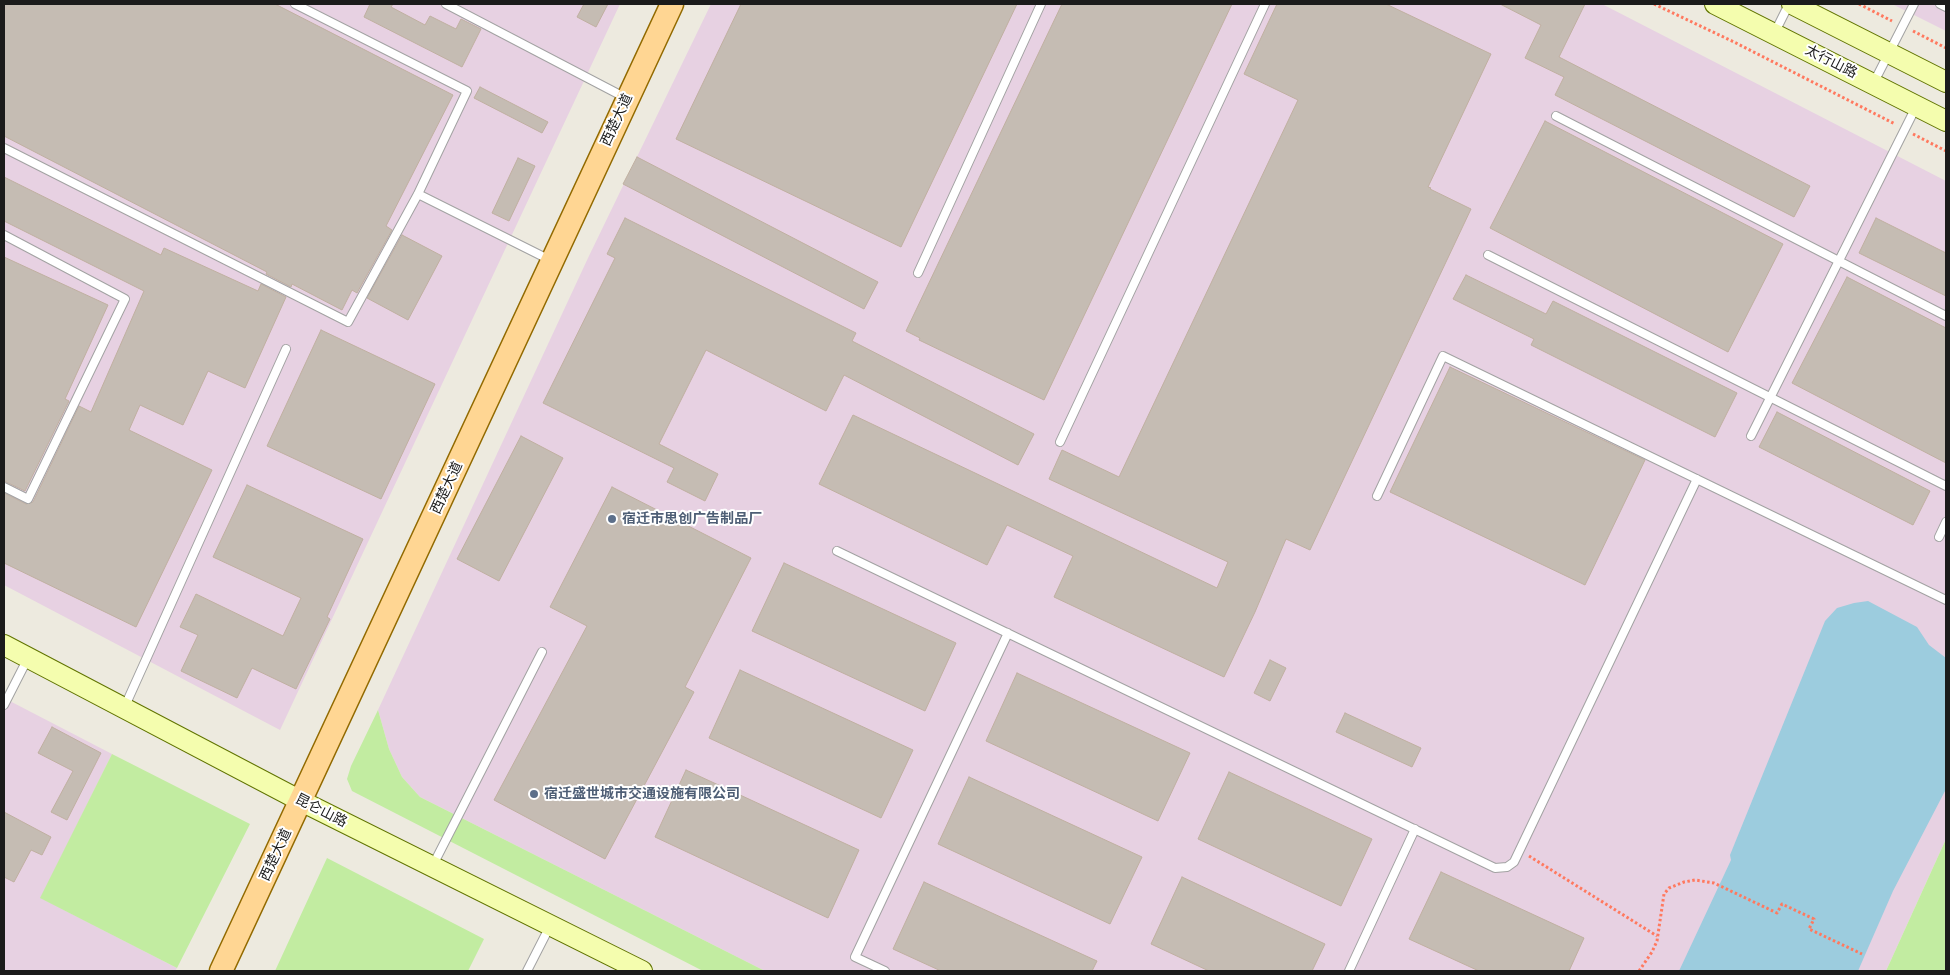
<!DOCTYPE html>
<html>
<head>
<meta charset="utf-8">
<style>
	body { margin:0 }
	#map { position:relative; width:1950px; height:975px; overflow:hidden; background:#edeadf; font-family:"Fira Sans",sans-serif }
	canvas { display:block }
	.frame { position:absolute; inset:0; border:5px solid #1b1b1b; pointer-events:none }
</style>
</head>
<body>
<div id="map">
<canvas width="1950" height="975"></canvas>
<div class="frame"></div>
</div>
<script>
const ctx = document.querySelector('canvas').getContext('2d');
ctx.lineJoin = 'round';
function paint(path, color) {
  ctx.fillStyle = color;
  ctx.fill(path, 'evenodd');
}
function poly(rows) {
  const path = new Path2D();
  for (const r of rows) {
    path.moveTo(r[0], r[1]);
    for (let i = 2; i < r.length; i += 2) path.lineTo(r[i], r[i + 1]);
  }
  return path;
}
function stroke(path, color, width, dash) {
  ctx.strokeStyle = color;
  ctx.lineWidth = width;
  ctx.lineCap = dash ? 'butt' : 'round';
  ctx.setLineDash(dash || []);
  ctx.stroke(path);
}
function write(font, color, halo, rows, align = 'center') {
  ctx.font = font + ' "Fira Sans","Noto Sans SC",sans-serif';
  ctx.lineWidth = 4;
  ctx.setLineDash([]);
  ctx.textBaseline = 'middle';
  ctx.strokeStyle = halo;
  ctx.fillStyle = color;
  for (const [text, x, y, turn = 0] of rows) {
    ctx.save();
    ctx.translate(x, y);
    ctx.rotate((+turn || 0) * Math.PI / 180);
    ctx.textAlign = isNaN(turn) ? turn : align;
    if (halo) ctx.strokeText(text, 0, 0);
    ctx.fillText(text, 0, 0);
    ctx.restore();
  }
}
paint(poly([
	[4,4,620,4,280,730,4,585],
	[711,4,1602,4,1946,181,1946,839,1886,971,765,971,420,797,402,777,389,749,378,710,588,258],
	[1892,4,1946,4,1946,31],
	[4,698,112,754,41,898,177,968,175,971,4,971]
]), '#e7d1e2');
paint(poly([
	[378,710,389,749,402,777,420,797,765,971,703,971,352,791,347,779,351,766],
	[112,754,250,824,177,968,40,898],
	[1946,839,1946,971,1886,971],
	[327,858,484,939,468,971,275,971]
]), '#c2eca1');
paint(poly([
	[1868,601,1917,627,1929,645,1946,658,1946,784,1945,791,1893,891,1858,971,1679,971,1731,860,1730,855,1825,621,1837,608,1854,603]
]), '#9cccde');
const building = poly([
	[4,4,275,4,453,95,386,226,392,230,357,293,352,290,342,310,292,284,291,287,266,274,267,272,4,136,4,4],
	[370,4,393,4,391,7,425,25,430,16,456,29,461,19,481,29,462,67,364,17,370,4],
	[584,4,608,4,596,27,577,17,584,4],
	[741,4,1017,4,901,247,676,139,741,4],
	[1062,4,1232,4,1044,400,919,340,920,338,906,331,1062,4],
	[1277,4,1386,4,1491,54,1428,187,1431,188,1430,189,1471,209,1310,550,1286,539,1255,612,1224,677,1054,597,1073,556,1007,525,987,565,819,484,853,415,1217,588,1228,562,1049,479,1062,450,1119,477,1298,100,1244,74,1277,4],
	[1500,4,1585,4,1559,57,1810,186,1794,217,1555,95,1564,77,1525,58,1541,25,1500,4],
	[480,87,548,122,542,133,474,98,480,87],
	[1545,121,1783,244,1728,352,1490,228,1545,121],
	[637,157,878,282,864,309,623,184,637,157],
	[518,158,535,166,509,221,492,213,518,158],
	[4,177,161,255,164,248,258,291,261,284,286,297,245,388,208,371,183,425,140,405,129,430,212,470,136,627,4,563,4,493,26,504,33,502,79,406,91,412,144,291,4,221,4,177],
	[625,218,856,333,852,341,1034,434,1018,465,844,375,826,411,706,350,659,444,718,474,705,501,667,482,674,468,543,403,615,258,607,254,625,218],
	[1876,218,1946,253,1946,296,1859,253,1876,218],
	[402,235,442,256,408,320,367,298,402,235],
	[4,257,108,305,65,399,69,401,25,491,4,481,4,257],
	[1466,275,1546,314,1553,301,1737,393,1715,437,1531,345,1534,339,1453,299,1466,275],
	[1847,277,1946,328,1946,463,1792,383,1847,277],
	[321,330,435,384,381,499,267,446,321,330],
	[1450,367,1645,460,1585,585,1390,492,1450,367],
	[1777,412,1930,491,1913,525,1759,447,1777,412],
	[521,436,563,458,499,581,457,559,521,436],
	[247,485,363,539,327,617,330,619,296,689,252,668,237,698,181,671,198,635,180,627,196,594,283,636,301,598,213,557,247,485],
	[612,487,751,558,685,687,694,692,605,859,494,800,587,626,550,607,612,487],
	[784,563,956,643,925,711,752,631,784,563],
	[1270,660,1286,668,1270,701,1254,693,1270,660],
	[740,670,913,750,881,818,709,738,740,670],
	[1017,673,1190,753,1158,821,986,741,1017,673],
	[1345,713,1421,748,1412,767,1336,732,1345,713],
	[52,727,101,753,67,820,51,812,73,771,38,753,52,727],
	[686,770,859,850,828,918,655,837,686,770],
	[1229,772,1372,839,1341,906,1198,839,1229,772],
	[969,777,1142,857,1110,924,938,844,969,777],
	[4,812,51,837,42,855,31,850,14,882,4,877,4,812],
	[1441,872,1584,938,1569,971,1479,971,1409,939,1441,872],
	[1182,877,1325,944,1312,971,1209,971,1151,944,1182,877],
	[924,882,1097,961,1092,971,941,971,893,949,924,882]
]);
paint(building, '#c5bcb3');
stroke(building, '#c0b0a1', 1);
const lane = poly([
	[446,4,626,98],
	[1940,4,1946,7],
	[1774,34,1789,4],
	[1873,84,1914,4],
	[1556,116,1946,316],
	[4,148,348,322,418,194,467,91,295,4],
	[418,194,550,260],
	[4,235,125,299,28,499,4,487],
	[1488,255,1946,486],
	[918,273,1041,4],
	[1751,436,1916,107],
	[1060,442,1265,4],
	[1377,496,1443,356,1946,600],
	[1939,537,1946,522],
	[837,551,1495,868,1507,867,1514,862,1697,479],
	[4,705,28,658],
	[125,706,286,349],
	[433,865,542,652],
	[527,971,550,926],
	[885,971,855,957,1008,633],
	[1349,971,1415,829]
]);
const secondary = poly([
	[1715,4,1946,121],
	[1792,4,1946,82],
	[4,645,301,801,642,971]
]);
const primary = poly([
	[221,971,672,4]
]);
stroke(lane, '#a2a2a2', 10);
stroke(secondary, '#617400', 22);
stroke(primary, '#926a00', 25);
stroke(poly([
	[1654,4,1734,42,1895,124],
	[1859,4,1892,21],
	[1913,31,1946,48],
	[1913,134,1946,151],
	[1529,856,1657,936],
	[1639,971,1652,952,1657,941,1664,894,1669,888,1684,882,1695,880,1714,883,1777,913,1782,904,1814,919,1809,929,1862,954]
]), '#ff795f', 3, [2.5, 2.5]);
stroke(lane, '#fff', 8);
stroke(secondary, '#f4fdae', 20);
stroke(primary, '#ffd693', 22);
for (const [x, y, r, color] of [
	[612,519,5,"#5c6f8a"],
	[534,794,5,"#5c6f8a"]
]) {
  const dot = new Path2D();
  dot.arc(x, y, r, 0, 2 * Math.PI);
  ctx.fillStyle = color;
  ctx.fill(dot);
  stroke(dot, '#fff', 2);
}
write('14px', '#1b1b1b', '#fff', [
	["太行山路",1831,62,27],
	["西楚大道",617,120,-65],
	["西楚大道",447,488,-65],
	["昆仑山路",321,811,27],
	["西楚大道",276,855,-65]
]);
write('bold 14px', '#4e5e75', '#fff', [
	["宿迁市思创广告制品厂",622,519],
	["宿迁盛世城市交通设施有限公司",544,794]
], 'left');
</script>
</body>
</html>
